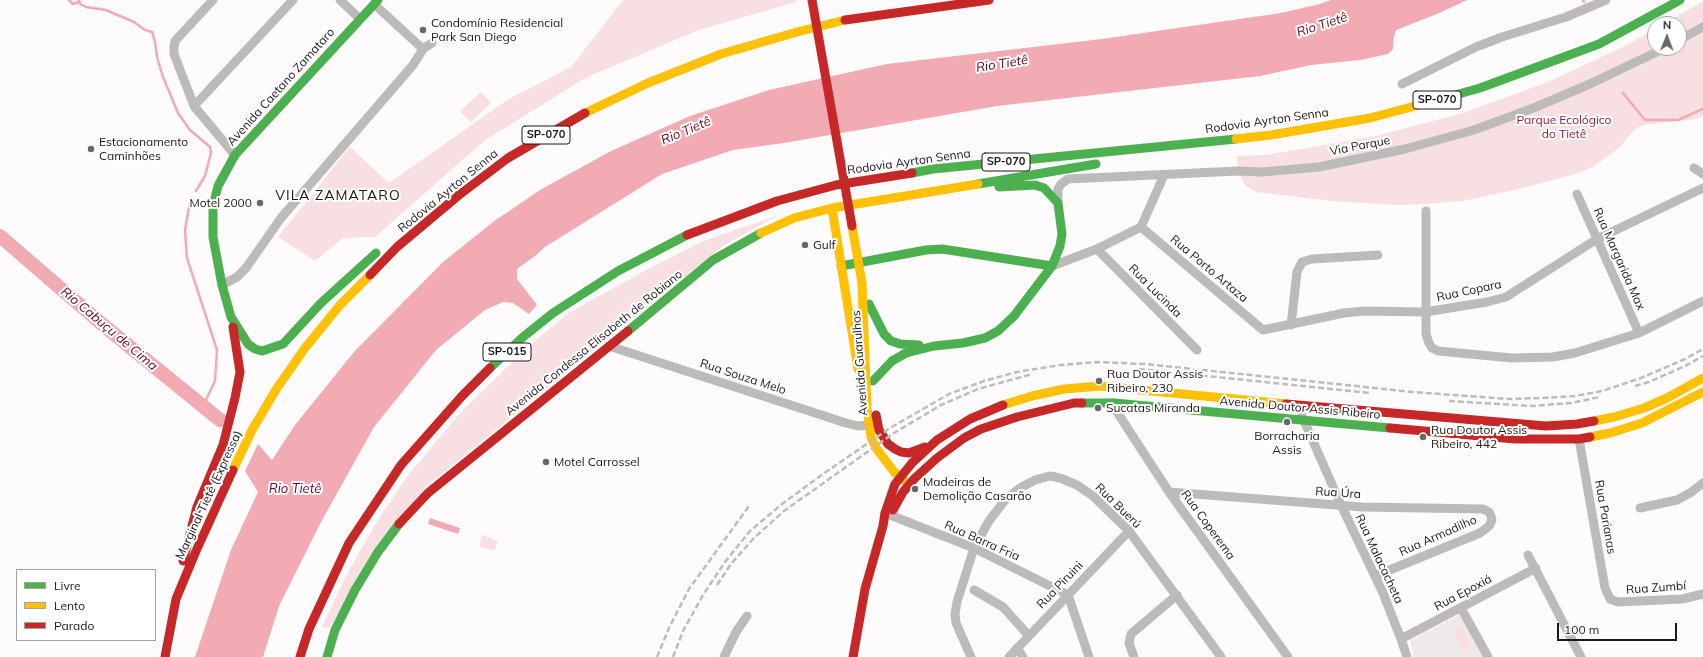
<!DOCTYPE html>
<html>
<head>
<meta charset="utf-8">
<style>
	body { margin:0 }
	#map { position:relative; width:1703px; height:657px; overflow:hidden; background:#fdfbfb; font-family:Mulish,sans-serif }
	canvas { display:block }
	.legend { position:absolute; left:16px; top:569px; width:140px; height:72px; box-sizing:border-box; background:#fff; border:1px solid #a5a2a2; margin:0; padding:5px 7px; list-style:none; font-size:12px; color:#1d1717 }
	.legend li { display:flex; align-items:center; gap:8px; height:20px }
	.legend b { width:20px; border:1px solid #a5a2a2 }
	.north { position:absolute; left:1647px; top:16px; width:40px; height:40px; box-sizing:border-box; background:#fff; border:1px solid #a5a2a2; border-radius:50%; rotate:1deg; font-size:11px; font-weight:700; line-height:16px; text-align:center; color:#1d1717 }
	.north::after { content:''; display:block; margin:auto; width:14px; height:18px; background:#6b6767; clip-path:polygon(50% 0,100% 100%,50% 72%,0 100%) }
	.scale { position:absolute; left:1557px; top:623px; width:120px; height:18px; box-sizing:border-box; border:2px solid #1d1717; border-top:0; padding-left:5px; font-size:12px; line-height:14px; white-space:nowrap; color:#1d1717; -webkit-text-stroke:3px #fff; paint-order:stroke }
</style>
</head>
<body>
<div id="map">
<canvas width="1703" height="657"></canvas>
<ul class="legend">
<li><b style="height:5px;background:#4caf50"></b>Livre</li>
<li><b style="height:5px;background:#ffc107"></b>Lento</li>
<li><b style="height:5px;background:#c62828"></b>Parado</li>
</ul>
<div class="north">N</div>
<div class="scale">100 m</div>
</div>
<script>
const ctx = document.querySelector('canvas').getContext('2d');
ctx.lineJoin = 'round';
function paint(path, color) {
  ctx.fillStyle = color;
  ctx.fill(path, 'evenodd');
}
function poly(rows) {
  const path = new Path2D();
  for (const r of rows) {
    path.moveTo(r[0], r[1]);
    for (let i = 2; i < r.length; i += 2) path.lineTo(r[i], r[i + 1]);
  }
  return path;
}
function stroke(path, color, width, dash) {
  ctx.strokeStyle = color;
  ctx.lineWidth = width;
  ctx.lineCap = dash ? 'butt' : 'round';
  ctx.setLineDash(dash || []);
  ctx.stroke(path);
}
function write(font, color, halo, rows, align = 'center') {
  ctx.font = font + ' Mulish,sans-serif';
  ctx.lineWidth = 4;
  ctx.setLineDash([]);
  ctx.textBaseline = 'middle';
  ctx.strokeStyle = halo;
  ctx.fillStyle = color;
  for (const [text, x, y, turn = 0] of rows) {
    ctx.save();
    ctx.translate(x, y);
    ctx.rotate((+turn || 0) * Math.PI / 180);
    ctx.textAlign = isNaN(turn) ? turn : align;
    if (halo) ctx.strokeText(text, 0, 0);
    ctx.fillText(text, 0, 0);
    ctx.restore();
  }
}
paint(poly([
	[1461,614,1483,657,1414,657,1410,641]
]), '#efe9e9');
paint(poly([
	[623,0,795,0,796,2,699,30,585,78,484,141,375,237,343,238,315,261,278,237,350,147,389,183,507,100,571,67],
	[1703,1,1703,115,1696,119,1643,125,1635,129,1620,147,1593,167,1576,174,1510,191,1462,201,1425,204,1397,205,1331,201,1256,192,1245,185,1238,171,1237,156,1266,155,1376,136,1463,113,1548,82,1629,44,1655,29,1655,48,1679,48,1679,24,1663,24],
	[481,92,491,103,471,122,460,111],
	[779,215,724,245,423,489,329,628,322,627,344,580,376,523,409,474,462,411,531,344,570,312,646,270,703,241],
	[482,535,498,541,494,551,479,546],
	[1460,626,1471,647,1463,651,1451,630]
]), '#f8e0e2');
paint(poly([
	[1331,0,1467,0,1437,14,1396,30,1394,37,1393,49,1388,54,1360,60,1311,65,1260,76,997,106,784,143,733,150,662,174,545,247,535,256,517,269,517,279,537,305,529,314,513,303,503,302,485,310,436,350,374,427,321,522,279,606,263,657,195,657,231,550,258,492,245,471,258,444,272,460,295,425,354,352,443,262,493,222,540,190,609,152,690,116,769,90,887,64,1102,39,1281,13,1320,4],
	[430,518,460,528,458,534,428,524]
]), '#f2aab3');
stroke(poly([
	[69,0,73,4,79,2],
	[79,0,80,4,86,7,106,10,134,22,145,30,152,32,155,42,157,57,163,77,178,113,190,130,210,147,211,153,205,176,196,191],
	[1583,0,1584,2],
	[1623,93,1645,120,1678,120,1703,109],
	[190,202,185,230,187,258,217,350,215,381,203,406]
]), '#f2aab3', 2.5);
stroke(poly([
	[0,236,103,325,220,420]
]), '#f2aab3', 14);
stroke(poly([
	[213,0,175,41,174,47,174,54,194,106,235,155],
	[340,0,360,19],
	[374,4,423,49],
	[1679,40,1703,27],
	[1402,84,1476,47,1502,37,1566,17,1606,0],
	[194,106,293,0],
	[1694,168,1703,174],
	[1577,194,1639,333],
	[1058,203,1058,189,1061,184,1068,179,1238,171,1262,172,1319,167,1405,149,1474,130,1536,107,1592,83,1665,48],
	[1426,211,1426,334,1429,343,1432,348,1438,351,1512,358,1553,357,1575,353,1639,333,1703,301],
	[1141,227,1263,330,1344,313,1364,311,1425,312,1487,302,1506,297,1597,239,1703,188],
	[1097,249,1197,350],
	[1052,266,1097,249,1141,227,1164,175],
	[222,285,237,277,246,268,281,218,413,65,423,49,432,43],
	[1291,325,1297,272,1302,262,1312,259,1378,255],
	[609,346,846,423,858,426,869,425],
	[1114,403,1117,412,1169,492,1288,657],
	[1302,416,1341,505,1383,593,1401,639,1407,657],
	[1579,439,1605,588,1610,599,1618,602,1682,599,1703,594],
	[1169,492,1362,507,1483,509,1489,512,1491,516,1492,520,1489,526,1480,533,1375,576],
	[1640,508,1677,500,1690,493,1703,483],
	[885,513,974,548,1068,595],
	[1528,555,1581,657],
	[974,590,1003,607,1029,636],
	[1068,595,1089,657],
	[1461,608,1488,657],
	[1401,639,1536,568],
	[1017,648,1023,657],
	[724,657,736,632,747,616],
	[971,657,956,623,955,614,957,602,974,548,989,521,1005,500,1020,488,1035,480,1050,476,1060,478,1077,485,1093,496,1129,531,1221,657],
	[1009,657,1129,531],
	[1134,657,1129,643,1131,634,1177,595]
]), '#bdbaba', 9);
stroke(poly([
	[1430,102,1480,88,1599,44,1680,0],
	[912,173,933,169,1236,139],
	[978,184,1096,164],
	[841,266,926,250,942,249,1052,266],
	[869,304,884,334,891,341,900,344,919,345],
	[231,317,222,285,213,237,213,206,218,186,235,155,378,0],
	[231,317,248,344,255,349,262,351,283,344,321,303,376,253],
	[628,331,713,260,761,233],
	[490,368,523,337,553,313,618,271,687,235],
	[873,381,892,361,906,353,934,346,963,343,985,338,998,331,1014,316,1052,266,1060,246,1062,234,1058,203,1044,188,1035,185,999,187],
	[1082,403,1114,403,1390,428],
	[327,657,335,630,355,590,378,552,399,524]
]), '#4caf50', 9);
stroke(poly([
	[585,113,648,83,721,54,797,32,845,20],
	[1236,139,1271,135,1370,118,1430,102],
	[832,208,858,369],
	[761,233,794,218,832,208,978,184],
	[862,283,867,408,871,437,876,448,895,473,907,483],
	[1003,405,1032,396,1064,389,1100,386,1286,404],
	[1594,421,1614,417,1644,408,1667,398,1703,378],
	[1590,437,1610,433,1642,423,1703,392],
	[233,470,252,430,277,388,305,348,340,305,370,275]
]), '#ffc107', 9);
stroke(poly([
	[845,20,989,0],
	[687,235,777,201,836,185,912,173],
	[370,275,397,247,459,195,508,158,585,113],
	[1286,404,1546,426,1577,424,1594,421],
	[876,415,879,430,888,444,895,449,901,452,909,453,925,447],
	[1390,428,1515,439,1579,439,1590,437],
	[893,510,903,492,915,478,937,458,964,438,981,429,1017,417,1074,403,1082,403],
	[399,524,428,493,628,331],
	[183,561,197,507,223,445,235,398,240,372,233,327],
	[165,657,176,599,196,551,233,470],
	[300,657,309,629,349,543,401,465,462,396,490,368],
	[853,657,865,589,883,526,885,513,895,484,912,463,937,440,970,419,1003,405]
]), '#c62828', 9);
stroke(poly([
	[1139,369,1370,393],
	[1635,386,1649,382,1685,366,1703,356],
	[1449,401,1532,406,1571,403,1600,397],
	[717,585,731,564,754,538,784,511,894,433,941,405,978,389,1032,374],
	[657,657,669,628,689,589,749,506],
	[673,657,683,631,703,595,725,562,750,531,782,504,823,474,890,428,949,394,984,381,1017,372,1060,365,1097,362,1145,364,1413,392,1509,399,1542,398,1575,396,1602,391,1641,378,1685,359,1703,349]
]), '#bebbbb', 2.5, [6, 3]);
stroke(poly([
	[852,226,862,283]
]), '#ffc107', 9);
stroke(poly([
	[812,0,852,226]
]), '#c62828', 9);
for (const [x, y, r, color] of [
	[423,30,4,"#6b6767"],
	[91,149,4,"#6b6767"],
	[260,203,4,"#6b6767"],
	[805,245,4,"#6b6767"],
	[1099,381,4,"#6b6767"],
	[1098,408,4,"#6b6767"],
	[1287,422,4,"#6b6767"],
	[1423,437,4,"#6b6767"],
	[546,462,4,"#6b6767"],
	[915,489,4,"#6b6767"]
]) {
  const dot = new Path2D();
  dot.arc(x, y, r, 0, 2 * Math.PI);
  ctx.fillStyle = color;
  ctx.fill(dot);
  stroke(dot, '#fff', 1.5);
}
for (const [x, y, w] of [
	[1437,100,48],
	[546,135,48],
	[1006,162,48],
	[507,352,48]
]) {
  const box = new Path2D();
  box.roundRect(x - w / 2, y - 9, w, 18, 3);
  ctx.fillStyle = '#fff';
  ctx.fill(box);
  stroke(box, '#1d1717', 1);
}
write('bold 11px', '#1d1717', null, [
	["SP-070",1437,100],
	["SP-070",546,135],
	["SP-070",1006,162],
	["SP-015",507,352]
]);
write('12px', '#1d1717', '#fff', [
	["Condomínio Residencial",431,23],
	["Park San Diego",431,37],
	["Estacionamento",99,142],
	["Caminhões",99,156],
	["Motel 2000",252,203,"right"],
	["Gulf",813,245],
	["Rua Doutor Assis",1107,374],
	["Ribeiro, 230",1107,388],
	["Sucatas Miranda",1106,408],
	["Rua Doutor Assis",1431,430],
	["Ribeiro, 442",1431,444],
	["Borracharia",1287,436,"center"],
	["Assis",1287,450,"center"],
	["Motel Carrossel",554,462],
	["Madeiras de",923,482],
	["Demolição Casarão",923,496]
], 'left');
write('12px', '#1d1717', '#fff', [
	["Avenida Caetano Zamataro",281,87,-48],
	["Rodovia Ayrton Senna",1267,121,-8],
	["Via Parque",1360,146,-11],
	["Rodovia Ayrton Senna",909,162,-8],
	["Rodovia Ayrton Senna",448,191,-39],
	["Rua Margarida Max",1619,259,66],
	["Rua Porto Artaza",1209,269,40],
	["Rua Lucinda",1155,291,45],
	["Rua Copara",1469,291,-12],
	["Avenida Condessa Elisabeth de Robiano",594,343,-39],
	["Avenida Guarulhos",860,363,-94],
	["Rua Souza Melo",743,377,18],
	["Avenida Doutor Assis Ribeiro",1300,408,5],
	["Rua Úra",1338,493,4],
	["Marginal Tietê (Expressa)",209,495,-65],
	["Rua Buerú",1118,506,44],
	["Rua Parianas",1605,517,80],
	["Rua Coperema",1208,525,54],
	["Rua Armadilho",1438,536,-24],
	["Rua Barra Fria",982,541,24],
	["Rua Malacacheta",1379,559,65],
	["Rua Piruini",1060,585,-46],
	["Rua Zumbí",1656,588,-4],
	["Rua Epoxiá",1463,593,-28]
]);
write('12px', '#951d3b', '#fff', [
	["Parque Ecológico",1564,120],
	["do Tietê",1564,134]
]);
write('italic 13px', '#640522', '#fff', [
	["Rio Tietê",1322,25,-18],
	["Rio Tietê",1002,64,-9],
	["Rio Tietê",686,131,-23],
	["Rio Cabuçu de Cima",109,329,40],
	["Rio Tietê",295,489]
]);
ctx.letterSpacing = '1px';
write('14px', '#1d1717', '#fff', [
	["VILA ZAMATARO",338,196]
]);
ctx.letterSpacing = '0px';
</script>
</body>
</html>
